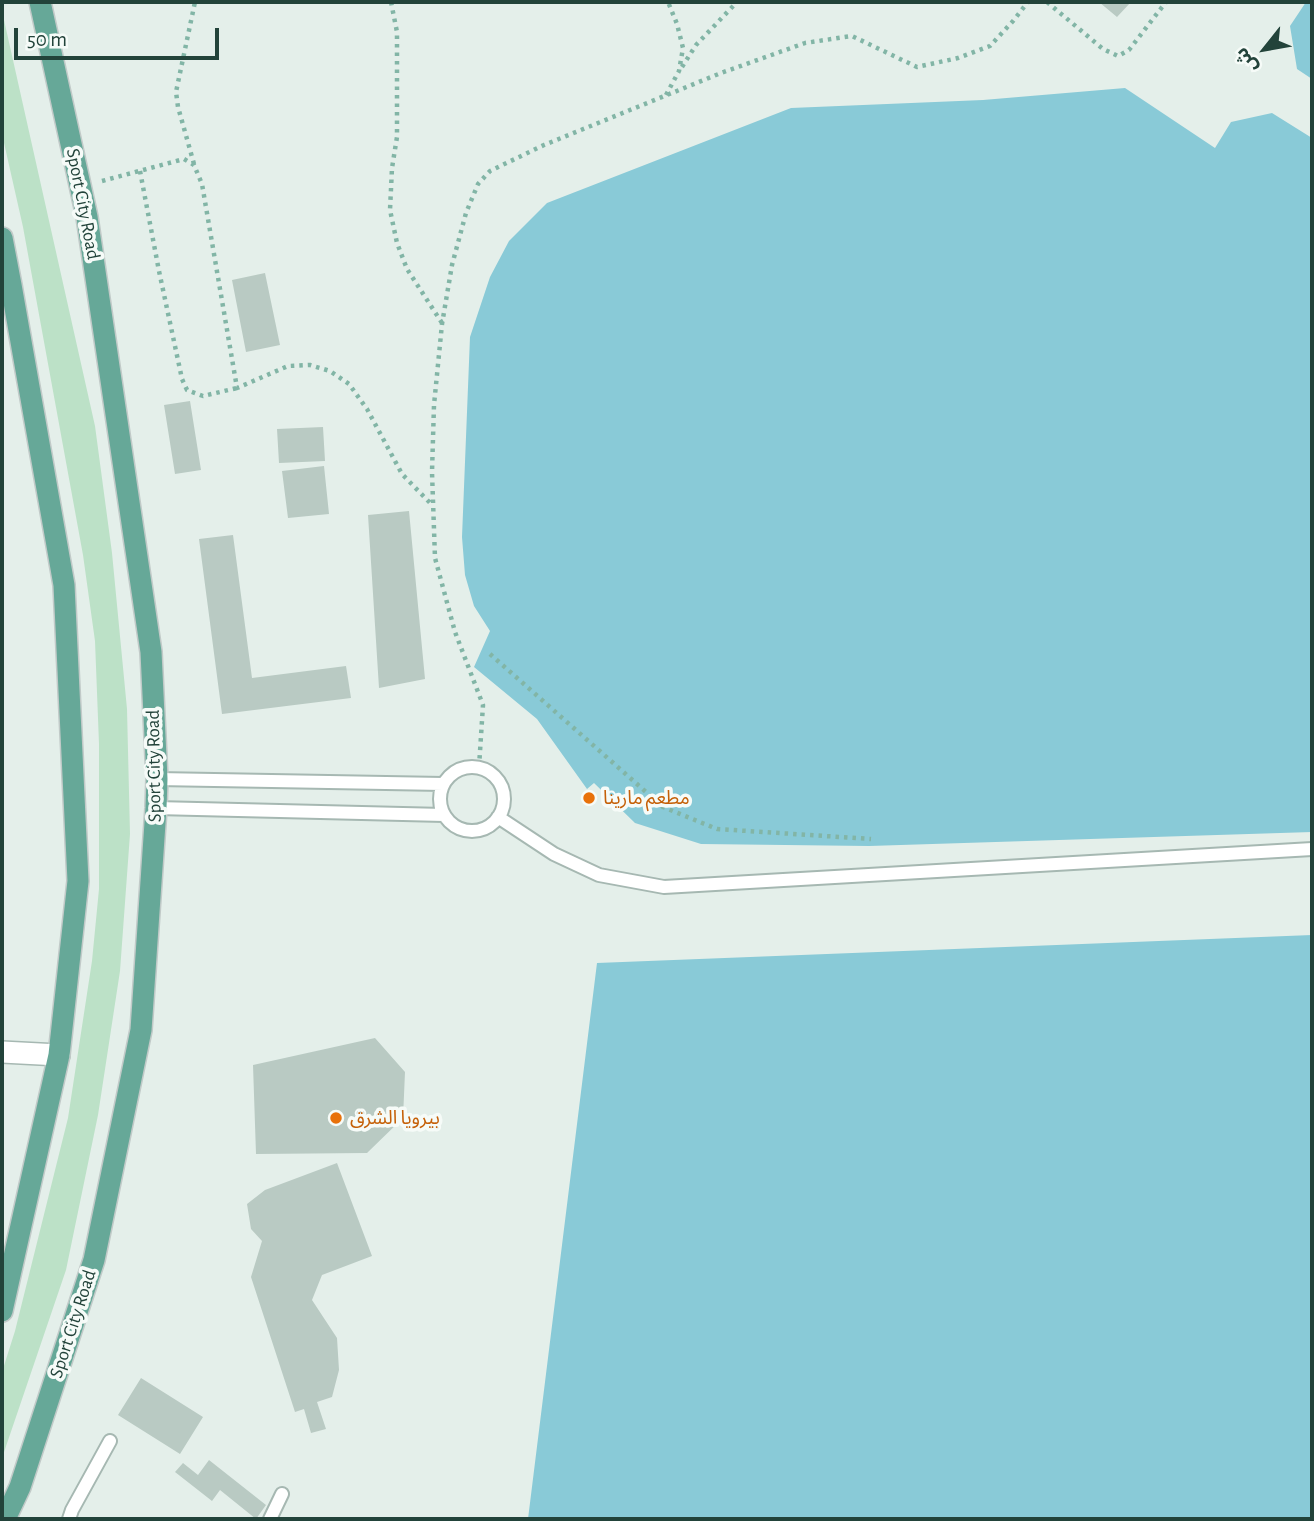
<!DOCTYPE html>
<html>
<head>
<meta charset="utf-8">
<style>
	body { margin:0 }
	#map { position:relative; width:1314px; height:1521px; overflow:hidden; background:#e4efea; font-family:"Alegreya Sans","Noto Sans Arabic",sans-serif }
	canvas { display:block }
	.frame { position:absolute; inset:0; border:4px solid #22433a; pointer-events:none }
	.north { position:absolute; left:1230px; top:14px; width:70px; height:70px; -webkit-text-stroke:5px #f6fbf8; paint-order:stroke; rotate:239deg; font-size:19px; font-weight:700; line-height:28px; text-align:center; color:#22433a }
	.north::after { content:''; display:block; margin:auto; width:24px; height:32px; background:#22433a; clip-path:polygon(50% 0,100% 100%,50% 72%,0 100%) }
	.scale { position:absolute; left:14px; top:28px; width:205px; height:32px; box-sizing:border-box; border:4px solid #22433a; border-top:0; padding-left:9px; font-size:21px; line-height:24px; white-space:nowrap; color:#22433a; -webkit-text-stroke:5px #f6fbf8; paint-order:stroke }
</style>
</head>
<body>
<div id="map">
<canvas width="1314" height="1521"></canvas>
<div class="frame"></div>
<div class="north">ش</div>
<div class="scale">50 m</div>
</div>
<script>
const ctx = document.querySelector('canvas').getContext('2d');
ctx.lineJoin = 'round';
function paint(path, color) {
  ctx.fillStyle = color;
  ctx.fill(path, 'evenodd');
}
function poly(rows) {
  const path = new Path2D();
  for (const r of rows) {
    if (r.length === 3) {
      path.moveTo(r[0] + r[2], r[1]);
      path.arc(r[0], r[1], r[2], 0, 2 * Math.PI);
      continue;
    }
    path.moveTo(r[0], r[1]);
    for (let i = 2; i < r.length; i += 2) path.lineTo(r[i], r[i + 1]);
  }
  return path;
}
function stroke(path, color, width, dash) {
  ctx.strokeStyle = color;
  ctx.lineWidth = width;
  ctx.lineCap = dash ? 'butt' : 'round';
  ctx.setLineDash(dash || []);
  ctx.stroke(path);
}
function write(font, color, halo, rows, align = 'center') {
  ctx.font = font + ' "Alegreya Sans","Noto Sans Arabic",sans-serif';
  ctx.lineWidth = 7;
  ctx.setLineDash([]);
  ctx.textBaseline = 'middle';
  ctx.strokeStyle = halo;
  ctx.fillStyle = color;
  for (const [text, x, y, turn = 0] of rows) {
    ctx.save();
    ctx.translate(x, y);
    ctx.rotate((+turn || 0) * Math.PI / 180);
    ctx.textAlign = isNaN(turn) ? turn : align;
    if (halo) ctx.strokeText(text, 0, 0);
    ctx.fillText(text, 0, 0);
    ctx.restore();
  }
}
paint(poly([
	[2,11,95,426,112,553,127,709,130,834,120,971,98,1115,66,1270,2,1458,2,1372,15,1331,68,1118,92,961,99,889,99,744,95,641,83,555,23,227,2,134]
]), '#bce1c7');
paint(poly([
	[1306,2,1312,2,1312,79,1297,69,1290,26],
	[1125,88,1215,148,1231,122,1272,113,1312,138,1312,832,869,846,701,844,635,823,594,783,587,789,537,719,474,667,490,631,474,606,465,575,462,537,470,337,490,277,509,241,547,203,791,108,983,100],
	[1312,935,1312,1519,528,1519,597,963]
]), '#89cad7');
paint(poly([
	[1099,2,1131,2,1117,17],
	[265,273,280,345,246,352,232,280],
	[190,401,201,470,175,474,164,405],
	[323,427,325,461,279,463,277,429],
	[324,466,329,514,288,518,282,471],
	[409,511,425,679,379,688,368,515],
	[233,535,252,678,346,666,351,698,222,714,199,539],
	[375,1038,405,1072,403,1118,367,1153,256,1154,253,1065],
	[337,1163,372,1256,322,1275,312,1300,337,1338,339,1370,332,1397,317,1402,326,1429,311,1433,304,1409,295,1412,251,1277,262,1241,251,1229,247,1204,265,1190],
	[141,1378,203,1417,180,1454,118,1415],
	[209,1460,266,1505,256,1519,220,1490,212,1501,175,1472,183,1463,198,1475]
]), '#b9cac3');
const lane = poly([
	[472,799,32],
	[157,779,443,784],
	[156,808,444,815],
	[498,817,554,854,599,875,664,887,1312,849],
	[69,1519,72,1510,110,1441],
	[270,1519,282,1494]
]);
const street = poly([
	[2,1052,59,1055]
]);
const primary = poly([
	[2,238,11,285,64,585,78,881,59,1055,2,1311],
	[5,1519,20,1487,94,1260,141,1030,156,808,157,779,151,652,87,217,40,2]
]);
stroke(lane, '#a6b8b2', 16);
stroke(street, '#a6b8b2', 24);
stroke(primary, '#c1cac8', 24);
stroke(poly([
	[391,2,397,32,397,137,392,168,390,210,397,243,407,269,442,323],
	[1047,2,1103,49,1118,56,1129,50,1166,2],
	[682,67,696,45,737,2],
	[666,95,679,71,683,48,677,24,668,2],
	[194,164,178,107,176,92,195,2],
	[140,171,159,271,182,379,187,390,203,396,237,388],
	[102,181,184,159,194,165,202,184,237,388,288,366,310,365,330,371,349,384,367,409,402,474,432,505],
	[490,654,663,807,717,829,871,839],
	[479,767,483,705,455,632,435,558,432,472,434,405,442,324,452,265,466,213,478,184,490,171,544,145,721,73,805,43,852,36,917,67,958,58,990,46,1013,21,1028,2]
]), '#82b5a6', 4.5, [3.5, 5]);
stroke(lane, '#fff', 12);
stroke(street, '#fff', 21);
stroke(primary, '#66a898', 21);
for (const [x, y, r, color] of [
	[589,798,7,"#e8710a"],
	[336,1118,7,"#e8710a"]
]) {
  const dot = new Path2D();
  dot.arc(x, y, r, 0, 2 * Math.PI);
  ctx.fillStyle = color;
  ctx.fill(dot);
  stroke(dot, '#f6fbf8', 2.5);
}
write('19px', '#22433a', '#f6fbf8', [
	["Sport City Road",83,204,79],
	["Sport City Road",154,766,-91],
	["Sport City Road",73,1324,-72]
]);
write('19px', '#c56008', '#f6fbf8', [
	["مطعم مارينا",603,798],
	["بيرويا الشرق",350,1118]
], 'left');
</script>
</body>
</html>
